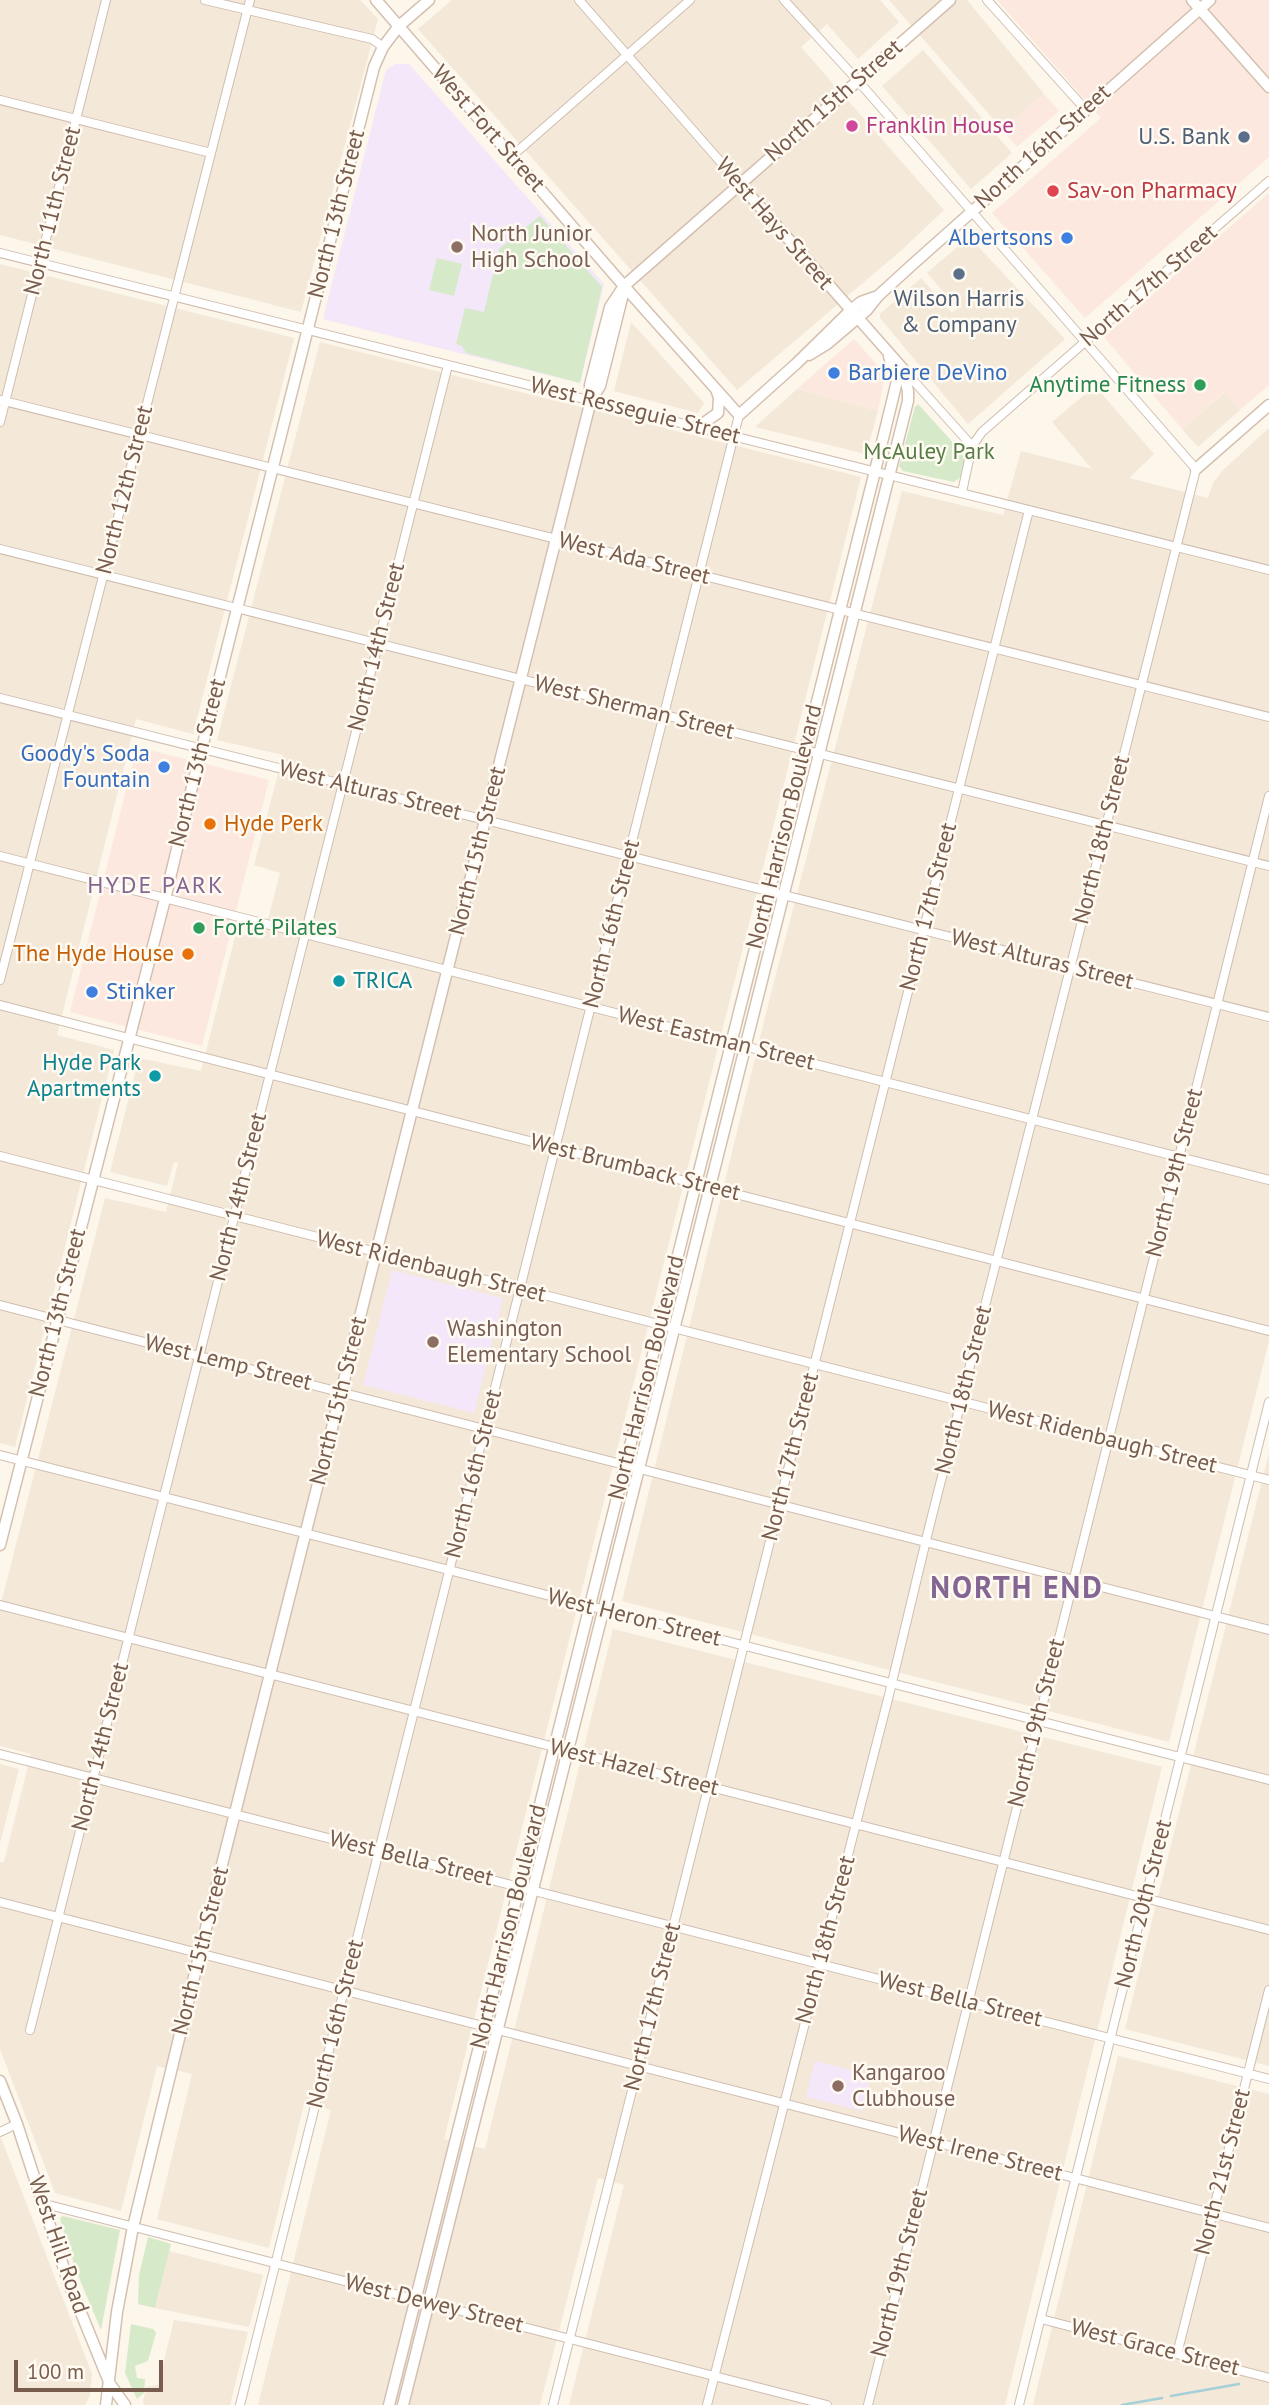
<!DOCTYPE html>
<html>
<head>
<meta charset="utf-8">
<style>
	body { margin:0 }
	#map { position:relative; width:1269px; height:2405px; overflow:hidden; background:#fcf6eb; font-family:"PT Sans",sans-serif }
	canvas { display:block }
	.scale { position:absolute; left:14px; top:2360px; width:149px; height:32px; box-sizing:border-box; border:4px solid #785d4e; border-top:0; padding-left:9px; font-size:21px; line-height:24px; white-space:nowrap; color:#785d4e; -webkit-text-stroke:5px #fffaf2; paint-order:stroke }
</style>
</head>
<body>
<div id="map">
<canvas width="1269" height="2405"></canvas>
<div class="scale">100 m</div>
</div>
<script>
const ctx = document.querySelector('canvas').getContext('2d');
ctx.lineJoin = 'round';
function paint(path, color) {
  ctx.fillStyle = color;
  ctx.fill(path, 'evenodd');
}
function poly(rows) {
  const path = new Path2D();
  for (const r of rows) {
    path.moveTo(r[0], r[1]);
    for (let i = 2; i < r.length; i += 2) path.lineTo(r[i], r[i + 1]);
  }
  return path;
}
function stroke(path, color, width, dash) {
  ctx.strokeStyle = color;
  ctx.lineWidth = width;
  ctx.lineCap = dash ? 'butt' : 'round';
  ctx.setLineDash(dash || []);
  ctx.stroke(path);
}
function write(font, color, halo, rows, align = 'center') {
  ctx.font = font + ' "PT Sans",sans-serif';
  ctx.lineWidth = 5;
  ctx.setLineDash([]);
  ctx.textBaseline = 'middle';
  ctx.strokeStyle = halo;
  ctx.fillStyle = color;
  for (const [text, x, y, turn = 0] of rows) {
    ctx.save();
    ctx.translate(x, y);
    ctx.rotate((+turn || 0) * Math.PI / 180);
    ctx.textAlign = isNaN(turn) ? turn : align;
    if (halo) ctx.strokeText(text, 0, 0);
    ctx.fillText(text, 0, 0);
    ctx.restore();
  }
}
paint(poly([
	[0,0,360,0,378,19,301,312,0,235],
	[452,0,880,0,899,22,858,59,827,24,801,47,944,210,904,248,737,390,418,29],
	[889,0,967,0,1044,94,1002,129],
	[923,50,1012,153,971,189,882,86],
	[969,237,1065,339,968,424,880,318,880,314,921,278,952,313,958,308,927,273],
	[0,264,294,338,193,734,136,719,57,1035,114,1050,15,1447,0,1443],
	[631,322,704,403,698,413,614,391],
	[320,342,861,477,444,2139,485,2149,613,1629,1162,1767,1005,2405,569,2405,624,2185,598,2178,540,2405,258,2405,331,2110,304,2104,269,2248,157,2219,192,2074,157,2066,121,2211,55,2193,0,2049,0,1862,4,1862,31,1754,0,1746,0,1607,105,1198,166,1212,178,1163,174,1162,167,1186,110,1172,139,1058,201,1071,236,933,263,939,280,873,254,865,283,755,217,740],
	[1095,386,1154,454,1129,478,1208,498,1213,483,1222,471,1269,428,1269,1341,1169,1742,622,1601,769,1001,902,491,1003,515,1021,451,1092,469,1052,422],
	[797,389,878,411,866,454,755,427],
	[1225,392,1240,410,1198,447,1182,429],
	[1269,1453,1269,2066,1125,2029],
	[0,1764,19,1769,0,1843],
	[1118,2056,1269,2094,1269,2405,1033,2405],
	[0,2135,92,2374,90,2396,85,2405,0,2405],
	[169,2251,263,2275,249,2327,155,2308],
	[174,2320,248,2332,230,2405,145,2405,143,2402,146,2387,158,2385]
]), '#f4e8d9');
paint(poly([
	[997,0,1269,0,1269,157,1085,318,992,213,1101,118],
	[1044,94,1059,111,1017,147,1002,129],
	[1269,193,1269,385,1240,410,1224,392,1182,429,1104,337],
	[854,339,885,374,878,411,797,389],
	[137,747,269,780,202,1046,70,1012]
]), '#fce8df');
paint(poly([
	[396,64,409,64,604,284,580,383,323,319,386,70],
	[392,1270,503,1298,474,1413,363,1385],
	[815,2061,871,2075,862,2111,806,2097]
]), '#f3e7f9');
paint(poly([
	[540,216,602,287,580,383,466,353,462,346,456,344,465,308,484,312,499,249],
	[437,258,462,264,454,296,429,290],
	[918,404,967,458,962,476,954,482,903,471,899,466,915,407],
	[63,2216,120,2230,101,2330,77,2273,62,2227,60,2218],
	[148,2237,171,2244,155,2308,138,2304,139,2275],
	[131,2324,153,2329,156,2333,148,2361,135,2366,137,2378,145,2379,144,2393,137,2399,125,2373]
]), '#d6eac9');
stroke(poly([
	[1171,2396,1239,2384],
	[1122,2405,1162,2398]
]), '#a5d0d8', 2.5);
const street = poly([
	[205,0,372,39,383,47],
	[579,0,739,183],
	[987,0,1085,109],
	[0,100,211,153],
	[512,156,690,0],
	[0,253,1269,570],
	[903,369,972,446],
	[0,400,1269,717],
	[0,422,106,0],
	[962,492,972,446,982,432,1269,181],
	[0,549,1269,866],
	[0,698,1269,1017],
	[0,856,1269,1180],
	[0,980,250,0],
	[0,1005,1269,1331],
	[0,1156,1269,1480],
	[0,1305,1269,1630],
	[0,1455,1269,1780],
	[0,1605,1269,1930],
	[0,1754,1269,2079],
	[0,1902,1269,2228],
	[30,2030,448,365],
	[0,2132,17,2124],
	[41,2203,827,2405],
	[1041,2319,1269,2378],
	[1177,2354,1269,1990],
	[240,2405,739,415],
	[553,2405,1029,510],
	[707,2405,889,1695,928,1532,1196,469,859,82,784,0],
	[868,2405,1269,796],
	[1019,2405,1269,1402]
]);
const secondary = poly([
	[376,0,624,286,739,415,797,363,851,310,861,302,878,296],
	[1192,0,1269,87],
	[809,355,827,344,867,310,878,296,913,264,1210,0],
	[591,400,600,386,624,290],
	[698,427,718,413,719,398,717,392],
	[1196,469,1269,405],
	[0,1545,165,899,187,807,374,67,383,47,399,26,429,0],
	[0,2081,17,2124,68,2281,110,2384,125,2405],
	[106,2405,117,2312,133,2227,204,1936,591,400,590,385,610,307,624,286,950,0],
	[389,2405,875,471,897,381,889,356],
	[403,2405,908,401,908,391,903,369,739,183]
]);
stroke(street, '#cfbeb0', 10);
stroke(secondary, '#d4c0b0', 13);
stroke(street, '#fff', 8);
stroke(secondary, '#fff', 10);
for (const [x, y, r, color] of [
	[852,126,7,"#d1479c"],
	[1244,137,7,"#5c6f8a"],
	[1053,191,7,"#e0444e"],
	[1067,238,7,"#3f7fe0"],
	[457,247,7,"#8d6e63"],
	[959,274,7,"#5c6f8a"],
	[834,373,7,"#3f7fe0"],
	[1200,385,7,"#2e9e5b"],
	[164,767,7,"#3f7fe0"],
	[210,824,7,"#e8710a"],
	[199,928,7,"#2e9e5b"],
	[188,954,7,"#e8710a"],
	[339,981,7,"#0f9aa8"],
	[92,992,7,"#3f7fe0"],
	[155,1076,7,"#0f9aa8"],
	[433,1342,7,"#8d6e63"],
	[838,2086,7,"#8d6e63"]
]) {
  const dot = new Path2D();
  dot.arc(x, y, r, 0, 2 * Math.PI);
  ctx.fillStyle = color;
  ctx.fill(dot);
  stroke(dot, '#fffaf2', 2.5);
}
write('23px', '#785d4e', '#fffaf2', [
	["North 15th Street",834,101,-41],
	["West Fort Street",488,129,49],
	["North 16th Street",1043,147,-42],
	["North 11th Street",53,211,-76],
	["North 13th Street",337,214,-76],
	["West Hays Street",774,224,49],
	["North 17th Street",1149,286,-41],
	["West Resseguie Street",635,411,14],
	["North 12th Street",125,490,-76],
	["West Ada Street",634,559,14],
	["North 14th Street",377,647,-76],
	["West Sherman Street",634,708,14],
	["North 13th Street",198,763,-76],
	["West Alturas Street",370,791,14],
	["North Harrison Boulevard",785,827,-76],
	["North 18th Street",1102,840,-76],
	["North 15th Street",478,851,-76],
	["North 17th Street",929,907,-76],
	["North 16th Street",612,924,-76],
	["West Alturas Street",1042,960,14],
	["West Eastman Street",716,1039,14],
	["West Brumback Street",635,1168,14],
	["North 19th Street",1175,1173,-76],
	["North 14th Street",239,1197,-76],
	["West Ridenbaugh Street",431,1267,14],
	["North 13th Street",58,1313,-76],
	["West Lemp Street",228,1363,14],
	["North Harrison Boulevard",647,1378,-76],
	["North 18th Street",964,1390,-76],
	["North 15th Street",339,1401,-76],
	["West Ridenbaugh Street",1102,1438,14],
	["North 17th Street",791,1457,-76],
	["North 16th Street",474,1474,-76],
	["West Heron Street",634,1618,14],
	["North 19th Street",1037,1723,-76],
	["North 14th Street",101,1747,-76],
	["West Hazel Street",634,1768,14],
	["West Bella Street",411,1859,14],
	["North 20th Street",1144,1904,-76],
	["North Harrison Boulevard",509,1927,-76],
	["North 18th Street",826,1940,-75],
	["North 15th Street",201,1951,-76],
	["West Bella Street",960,2000,14],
	["North 17th Street",653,2007,-76],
	["North 16th Street",336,2024,-76],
	["West Irene Street",980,2154,14],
	["North 21st Street",1223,2172,-76],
	["West Hill Road",58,2245,71],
	["North 19th Street",900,2273,-76],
	["West Dewey Street",434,2304,14],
	["West Grace Street",1155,2348,14]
]);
write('23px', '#b23c85', '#fffaf2', [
	["Franklin House",866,126]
], 'left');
write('23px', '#4e5e75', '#fffaf2', [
	["U.S. Bank",1230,137],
	["Wilson Harris",959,299,"center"],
	["& Company",959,325,"center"]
], 'right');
write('23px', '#be3a42', '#fffaf2', [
	["Sav-on Pharmacy",1067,191]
], 'left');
write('23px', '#785e54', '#fffaf2', [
	["North Junior",471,234],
	["High School",471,260],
	["Washington",447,1329],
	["Elementary School",447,1355],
	["Kangaroo",852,2073],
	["Clubhouse",852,2099]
], 'left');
write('23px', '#366cbe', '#fffaf2', [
	["Albertsons",1053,238],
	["Barbiere DeVino",848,373,"left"],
	["Goody's Soda",150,754],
	["Fountain",150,780],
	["Stinker",106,992,"left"]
], 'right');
write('23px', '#27864d', '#fffaf2', [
	["Anytime Fitness",1186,385],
	["Forté Pilates",213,928,"left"]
], 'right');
write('23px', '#557d45', '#fffaf2', [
	["McAuley Park",929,452]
]);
write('23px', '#c56008', '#fffaf2', [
	["Hyde Perk",224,824],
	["The Hyde House",174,954,"right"]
], 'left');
write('23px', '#0d838f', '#fffaf2', [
	["TRICA",353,981],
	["Hyde Park",141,1063,"right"],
	["Apartments",141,1089,"right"]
], 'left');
ctx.letterSpacing = '2px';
write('24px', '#846693', '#fffaf2', [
	["HYDE PARK",156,886]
]);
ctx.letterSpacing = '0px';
ctx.letterSpacing = '2px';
write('bold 30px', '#846693', '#fffaf2', [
	["NORTH END",1017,1589]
]);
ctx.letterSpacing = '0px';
</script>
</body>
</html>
